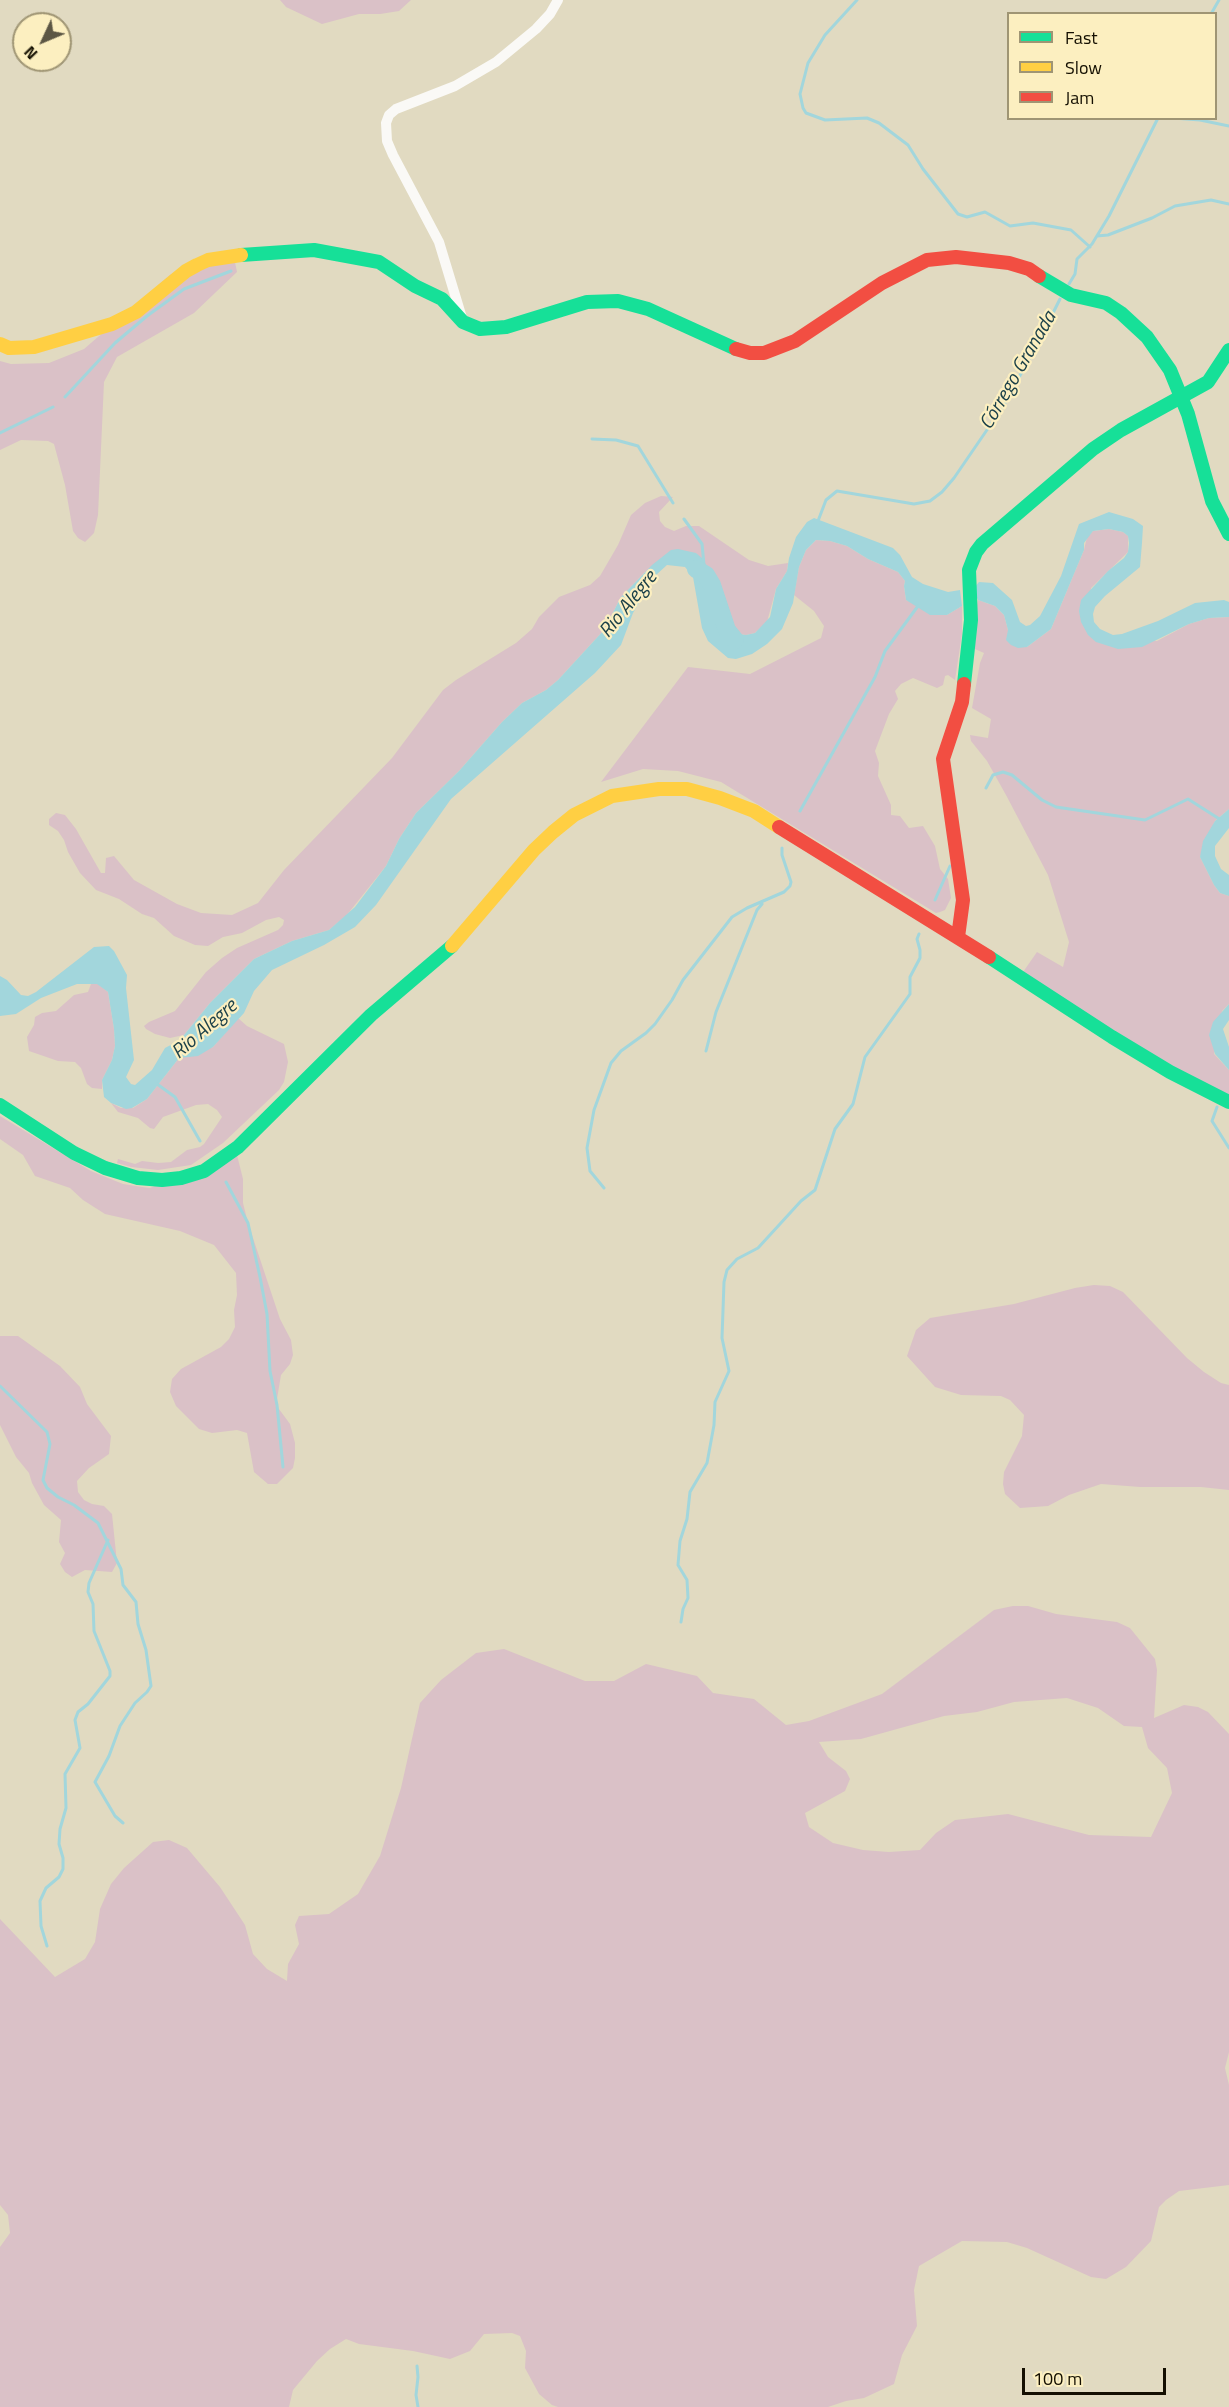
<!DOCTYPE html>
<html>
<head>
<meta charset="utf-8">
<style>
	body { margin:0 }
	#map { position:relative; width:1229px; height:2407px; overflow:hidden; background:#e1dac1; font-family:"Titillium Web",sans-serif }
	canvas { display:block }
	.legend { position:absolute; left:1007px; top:12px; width:210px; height:108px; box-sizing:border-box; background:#fcefc0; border:2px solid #9f9574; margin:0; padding:8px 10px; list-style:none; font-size:18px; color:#140f01 }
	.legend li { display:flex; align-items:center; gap:12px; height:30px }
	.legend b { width:30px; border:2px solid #9f9574 }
	.north { position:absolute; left:12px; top:12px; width:60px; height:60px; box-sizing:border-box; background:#fcefc0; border:2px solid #9f9574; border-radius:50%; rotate:226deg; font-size:16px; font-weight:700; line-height:24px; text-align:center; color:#140f01 }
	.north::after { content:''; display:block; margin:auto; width:21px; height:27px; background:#5c5644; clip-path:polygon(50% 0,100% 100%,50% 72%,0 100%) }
	.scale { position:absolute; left:1022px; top:2368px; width:144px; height:27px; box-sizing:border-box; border:3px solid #140f01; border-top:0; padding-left:8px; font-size:18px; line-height:21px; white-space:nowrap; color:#140f01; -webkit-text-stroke:4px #fcefc0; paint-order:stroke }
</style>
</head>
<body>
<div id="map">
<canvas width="1229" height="2407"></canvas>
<ul class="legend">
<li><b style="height:8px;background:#16e098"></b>Fast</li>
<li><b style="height:8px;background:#ffcf43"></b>Slow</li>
<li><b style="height:8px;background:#f24e42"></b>Jam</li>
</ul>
<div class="north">N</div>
<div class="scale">100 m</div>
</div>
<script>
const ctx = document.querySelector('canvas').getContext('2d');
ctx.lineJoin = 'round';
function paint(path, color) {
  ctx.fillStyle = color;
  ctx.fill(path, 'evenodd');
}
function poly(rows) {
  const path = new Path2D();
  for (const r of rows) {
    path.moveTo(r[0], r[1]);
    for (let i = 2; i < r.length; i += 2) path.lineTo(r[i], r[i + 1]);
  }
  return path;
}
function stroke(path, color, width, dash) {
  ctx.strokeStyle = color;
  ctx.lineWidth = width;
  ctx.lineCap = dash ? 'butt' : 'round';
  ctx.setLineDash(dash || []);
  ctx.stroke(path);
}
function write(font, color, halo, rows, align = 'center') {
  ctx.font = font + ' "Titillium Web",sans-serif';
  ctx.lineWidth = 4.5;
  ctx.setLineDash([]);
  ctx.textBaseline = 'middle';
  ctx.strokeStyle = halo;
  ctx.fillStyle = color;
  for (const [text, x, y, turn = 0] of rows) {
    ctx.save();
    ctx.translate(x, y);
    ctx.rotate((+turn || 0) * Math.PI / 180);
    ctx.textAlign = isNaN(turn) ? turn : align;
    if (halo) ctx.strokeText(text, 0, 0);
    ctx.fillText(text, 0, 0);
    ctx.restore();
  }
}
paint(poly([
	[280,0,411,0,399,11,380,14,359,14,322,24,286,7],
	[233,253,237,272,194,313,117,357,104,382,98,515,94,533,85,542,78,538,73,531,65,485,54,444,48,441,21,440,0,450,0,361,11,364,49,363,84,349,171,274],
	[661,496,673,497,659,512,660,521,665,527,674,531,686,526,699,526,749,560,768,566,788,563,787,571,776,589,767,622,755,633,746,635,739,634,731,628,716,608,712,585,696,553,645,572,621,597,604,630,558,680,546,690,522,703,502,722,459,771,416,813,399,839,386,866,346,916,329,930,292,941,254,959,210,1003,184,1035,170,1038,155,1034,146,1029,144,1026,149,1022,175,1011,206,972,222,958,237,948,278,930,283,925,284,920,279,917,266,920,242,933,223,937,208,946,195,945,174,936,154,918,142,914,119,899,96,890,80,873,68,852,64,840,58,831,49,825,49,819,56,813,65,815,76,829,101,873,105,873,106,858,114,856,134,880,177,904,201,913,232,915,258,903,284,870,392,758,443,690,456,680,516,643,532,629,539,617,559,597,590,585,600,576,618,545,631,515,645,503],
	[1109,529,1123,532,1128,536,1128,552,1091,588,1088,635,1157,641,1189,624,1209,618,1229,617,1229,809,1215,821,1200,857,1214,885,1220,893,1229,896,1229,1004,1222,1011,1214,1054,1229,1070,1229,1097,1184,1077,1023,972,1037,952,1063,967,1069,942,1048,875,1006,795,987,761,971,741,970,735,988,738,991,719,972,708,980,663,984,653,968,646,978,600,995,606,1004,615,1008,630,1027,647,1051,629,1084,550,1087,537,1093,531],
	[816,540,830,541,847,546,868,559,898,572,905,581,904,586,906,600,947,615,962,606,962,634,955,680,948,675,945,676,943,685,937,688,913,678,901,684,895,691,898,699,889,714,875,751,879,763,878,776,891,805,891,815,900,816,909,828,923,826,935,846,940,869,948,879,951,898,945,910,940,912,936,913,721,782,678,771,643,769,601,782,688,667,750,674,821,638,824,626,814,611,794,595,799,567,806,550],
	[97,983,108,992,114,1029,115,1046,112,1060,102,1080,102,1089,92,1088,87,1084,81,1068,75,1062,58,1061,29,1051,27,1037,34,1025,35,1017,42,1013,56,1011,74,995,88,992,91,984],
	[238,1018,247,1026,284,1044,288,1062,284,1082,279,1090,223,1143,191,1165,158,1170,131,1167,117,1163,118,1159,135,1164,142,1161,158,1163,171,1162,187,1150,200,1147,204,1144,222,1117,217,1110,208,1104,196,1105,163,1117,154,1129,150,1128,138,1118,118,1112,111,1103,121,1108,133,1108,147,1099,179,1058,213,1047],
	[0,1116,91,1171,123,1184,142,1187,150,1188,236,1151,243,1179,243,1203,248,1223,280,1319,291,1340,293,1355,290,1364,281,1375,276,1405,290,1424,295,1443,295,1458,293,1468,277,1484,268,1484,254,1472,247,1433,237,1430,212,1433,199,1429,176,1406,170,1392,172,1379,181,1369,221,1347,229,1339,235,1327,234,1310,237,1295,236,1273,214,1245,180,1231,105,1214,83,1200,70,1188,35,1176,23,1155,0,1139],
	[1094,1285,1110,1286,1123,1292,1187,1358,1204,1372,1221,1383,1229,1385,1229,1490,1201,1487,1140,1487,1101,1484,1069,1495,1048,1506,1020,1508,1005,1494,1003,1484,1004,1472,1022,1436,1024,1415,1010,1400,1001,1396,961,1395,935,1387,907,1356,916,1330,930,1318,1014,1304,1075,1288],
	[0,1336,18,1336,60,1366,80,1387,87,1404,111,1436,109,1454,89,1468,77,1481,78,1492,84,1500,92,1504,104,1506,112,1514,117,1563,112,1572,85,1570,72,1577,65,1572,60,1564,65,1553,59,1542,61,1520,44,1505,32,1483,29,1473,16,1457,0,1425],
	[1013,1606,1028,1606,1056,1614,1117,1622,1130,1628,1155,1659,1157,1670,1154,1718,1184,1705,1198,1707,1208,1712,1229,1734,1229,2052,1225,2068,1229,2085,1229,2185,1179,2191,1166,2200,1159,2207,1151,2241,1126,2267,1106,2279,1091,2277,1027,2248,1007,2242,962,2241,919,2266,914,2290,917,2326,902,2355,894,2384,864,2398,846,2401,828,2407,558,2407,552,2405,539,2394,525,2368,526,2351,520,2336,512,2333,484,2334,470,2351,450,2359,413,2351,359,2344,346,2339,330,2349,317,2361,293,2390,289,2407,0,2407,0,2247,10,2233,8,2215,0,2205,0,1919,55,1977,85,1959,95,1942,100,1909,111,1884,124,1868,153,1842,169,1840,187,1848,220,1887,245,1925,253,1954,267,1969,287,1981,288,1964,299,1944,295,1925,299,1916,329,1914,358,1894,380,1856,401,1788,420,1703,441,1680,476,1653,504,1649,585,1681,614,1681,646,1664,697,1676,713,1693,754,1699,786,1725,809,1721,882,1694,994,1610],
	[1067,1698,1098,1708,1124,1726,1142,1727,1148,1748,1167,1768,1172,1793,1151,1837,1089,1835,1008,1814,955,1820,936,1833,920,1850,889,1852,863,1850,833,1843,809,1827,805,1813,845,1791,850,1779,846,1771,828,1757,819,1742,861,1739,944,1716,977,1712,1014,1702]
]), '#dac1c7');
paint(poly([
	[1109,512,1133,519,1143,526,1142,543,1140,567,1105,596,1095,607,1093,614,1094,622,1100,629,1113,635,1122,634,1158,621,1195,603,1224,600,1229,602,1229,617,1209,618,1189,624,1142,647,1118,649,1096,642,1088,635,1081,622,1079,611,1081,600,1108,571,1124,558,1128,552,1129,543,1128,536,1123,532,1109,529,1093,531,1084,543,1084,550,1051,629,1027,647,1018,648,1011,645,1006,640,1008,630,1004,615,995,606,978,600,973,589,979,582,993,583,1012,600,1020,622,1026,626,1030,625,1040,616,1061,576,1079,524],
	[814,518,893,548,900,555,912,577,923,584,948,592,960,590,962,606,947,615,930,615,906,600,904,586,905,581,898,572,868,559,847,546,830,541,816,540,806,550,799,567,793,603,782,629,767,644,752,654,736,659,728,658,708,641,702,628,693,577,685,567,667,565,656,575,633,613,621,645,595,673,451,799,376,905,355,927,324,945,272,970,254,991,244,1013,213,1047,198,1056,179,1058,147,1099,132,1108,126,1109,111,1103,104,1097,102,1080,112,1060,115,1046,114,1029,108,992,97,984,77,984,41,998,16,1014,0,1016,0,976,7,980,21,995,28,996,36,992,94,947,109,946,114,951,127,975,126,988,134,1060,126,1077,131,1084,135,1085,152,1070,165,1048,180,1040,210,1003,254,959,292,941,329,930,355,907,386,866,399,839,416,813,459,771,502,722,522,703,546,690,558,680,604,630,621,597,652,565,671,550,678,549,696,553,703,559,709,571,713,598,723,620,739,634,746,635,755,633,770,617,776,589,787,571,789,558,796,537,807,522],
	[1229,809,1229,828,1215,846,1215,856,1221,869,1229,875,1229,896,1220,893,1214,885,1200,857,1203,841,1215,821],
	[1229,1004,1229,1020,1223,1029,1229,1047,1229,1070,1215,1054,1209,1035,1213,1022]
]), '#a2d6dc');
stroke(poly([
	[857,0,825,35,808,63,800,94,803,108,806,113,825,120,867,118,879,123,908,145,923,169,958,214,967,217,985,212,1010,226,1033,223,1071,230,1090,247],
	[1211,14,1219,0],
	[1173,118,1200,120,1229,126],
	[1097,236,1108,235,1152,218,1175,206,1211,200,1229,204],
	[1069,284,1075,274,1077,259,1092,244,1109,216,1158,118],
	[65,397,115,343,147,316,184,289,231,271],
	[0,433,53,407],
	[592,439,616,440,638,446,673,503],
	[684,519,702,544,704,565],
	[818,521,826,500,837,491,914,504,930,501,942,492,954,478,1002,408,1039,341,1060,299],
	[986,788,993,775,1003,772,1012,775,1042,800,1056,807,1145,820,1188,799,1221,820],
	[800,811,875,677,885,651,918,606],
	[935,900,950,866],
	[706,1051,716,1012,757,910,762,904],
	[157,1084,175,1097,200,1141],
	[1217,1107,1212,1121,1229,1148],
	[226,1182,248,1223,260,1277,267,1314,270,1371,277,1405,283,1467],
	[604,1188,590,1171,587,1148,594,1110,611,1063,621,1051,646,1033,655,1024,672,1000,683,980,732,917,747,908,784,892,790,886,791,882,782,855,782,848],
	[0,1386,47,1432,50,1444,43,1480,47,1488,58,1497,74,1505,98,1523,121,1569,123,1585,136,1602,138,1624,146,1650,151,1686,147,1692,135,1703,120,1726,109,1756,95,1782,115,1816,123,1823],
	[681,1622,683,1609,688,1598,687,1580,678,1565,680,1541,687,1519,690,1492,707,1463,714,1425,715,1402,729,1371,722,1338,724,1282,727,1270,737,1259,758,1248,801,1201,815,1190,835,1129,853,1104,865,1057,910,994,910,977,920,958,920,950,917,939,919,934],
	[47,1946,41,1926,40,1901,46,1888,59,1877,63,1869,63,1858,59,1844,60,1829,66,1808,65,1774,80,1748,75,1720,78,1712,88,1704,110,1676,110,1671,94,1631,93,1604,88,1592,89,1583,108,1540],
	[417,2366,418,2377,416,2395,418,2407]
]), '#a2d6dc', 3);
stroke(poly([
	[696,569,706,575,712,585,727,630,735,640]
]), '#a2d6dc', 18);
stroke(poly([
	[462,318,439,242,393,155,387,141,386,123,389,115,396,109,455,86,496,62,536,29,550,14,558,0]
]), '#faf9f6', 10);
stroke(poly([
	[241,255,314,250,379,262,415,286,442,299,463,322,480,329,506,327,587,302,618,301,648,309,736,349],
	[1039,276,1071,295,1106,303,1121,313,1147,337,1170,370,1188,414,1212,501,1229,534],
	[964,684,971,620,969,570,976,552,982,544,1093,449,1121,430,1208,382,1229,350],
	[989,957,1112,1037,1170,1072,1229,1102],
	[0,1105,74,1153,105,1168,138,1178,162,1180,181,1178,204,1171,238,1147,371,1015,452,946]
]), '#16e098', 14);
stroke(poly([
	[0,344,9,348,34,347,112,324,136,312,186,271,197,265,208,260,241,255],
	[452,946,534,850,553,832,574,815,612,796,659,789,687,789,720,798,754,811,779,827]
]), '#ffcf43', 14);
stroke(poly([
	[736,349,750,353,764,353,795,341,882,283,927,260,956,257,1009,263,1029,269,1039,276],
	[779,827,989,957],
	[958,937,963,900,943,759,962,702,964,684]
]), '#f24e42', 14);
write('italic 20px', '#1c4149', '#fcefc0', [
	["Córrego Granada",1019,371,-60],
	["Rio Alegre",629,605,-51],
	["Rio Alegre",205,1030,-41]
]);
</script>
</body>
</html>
